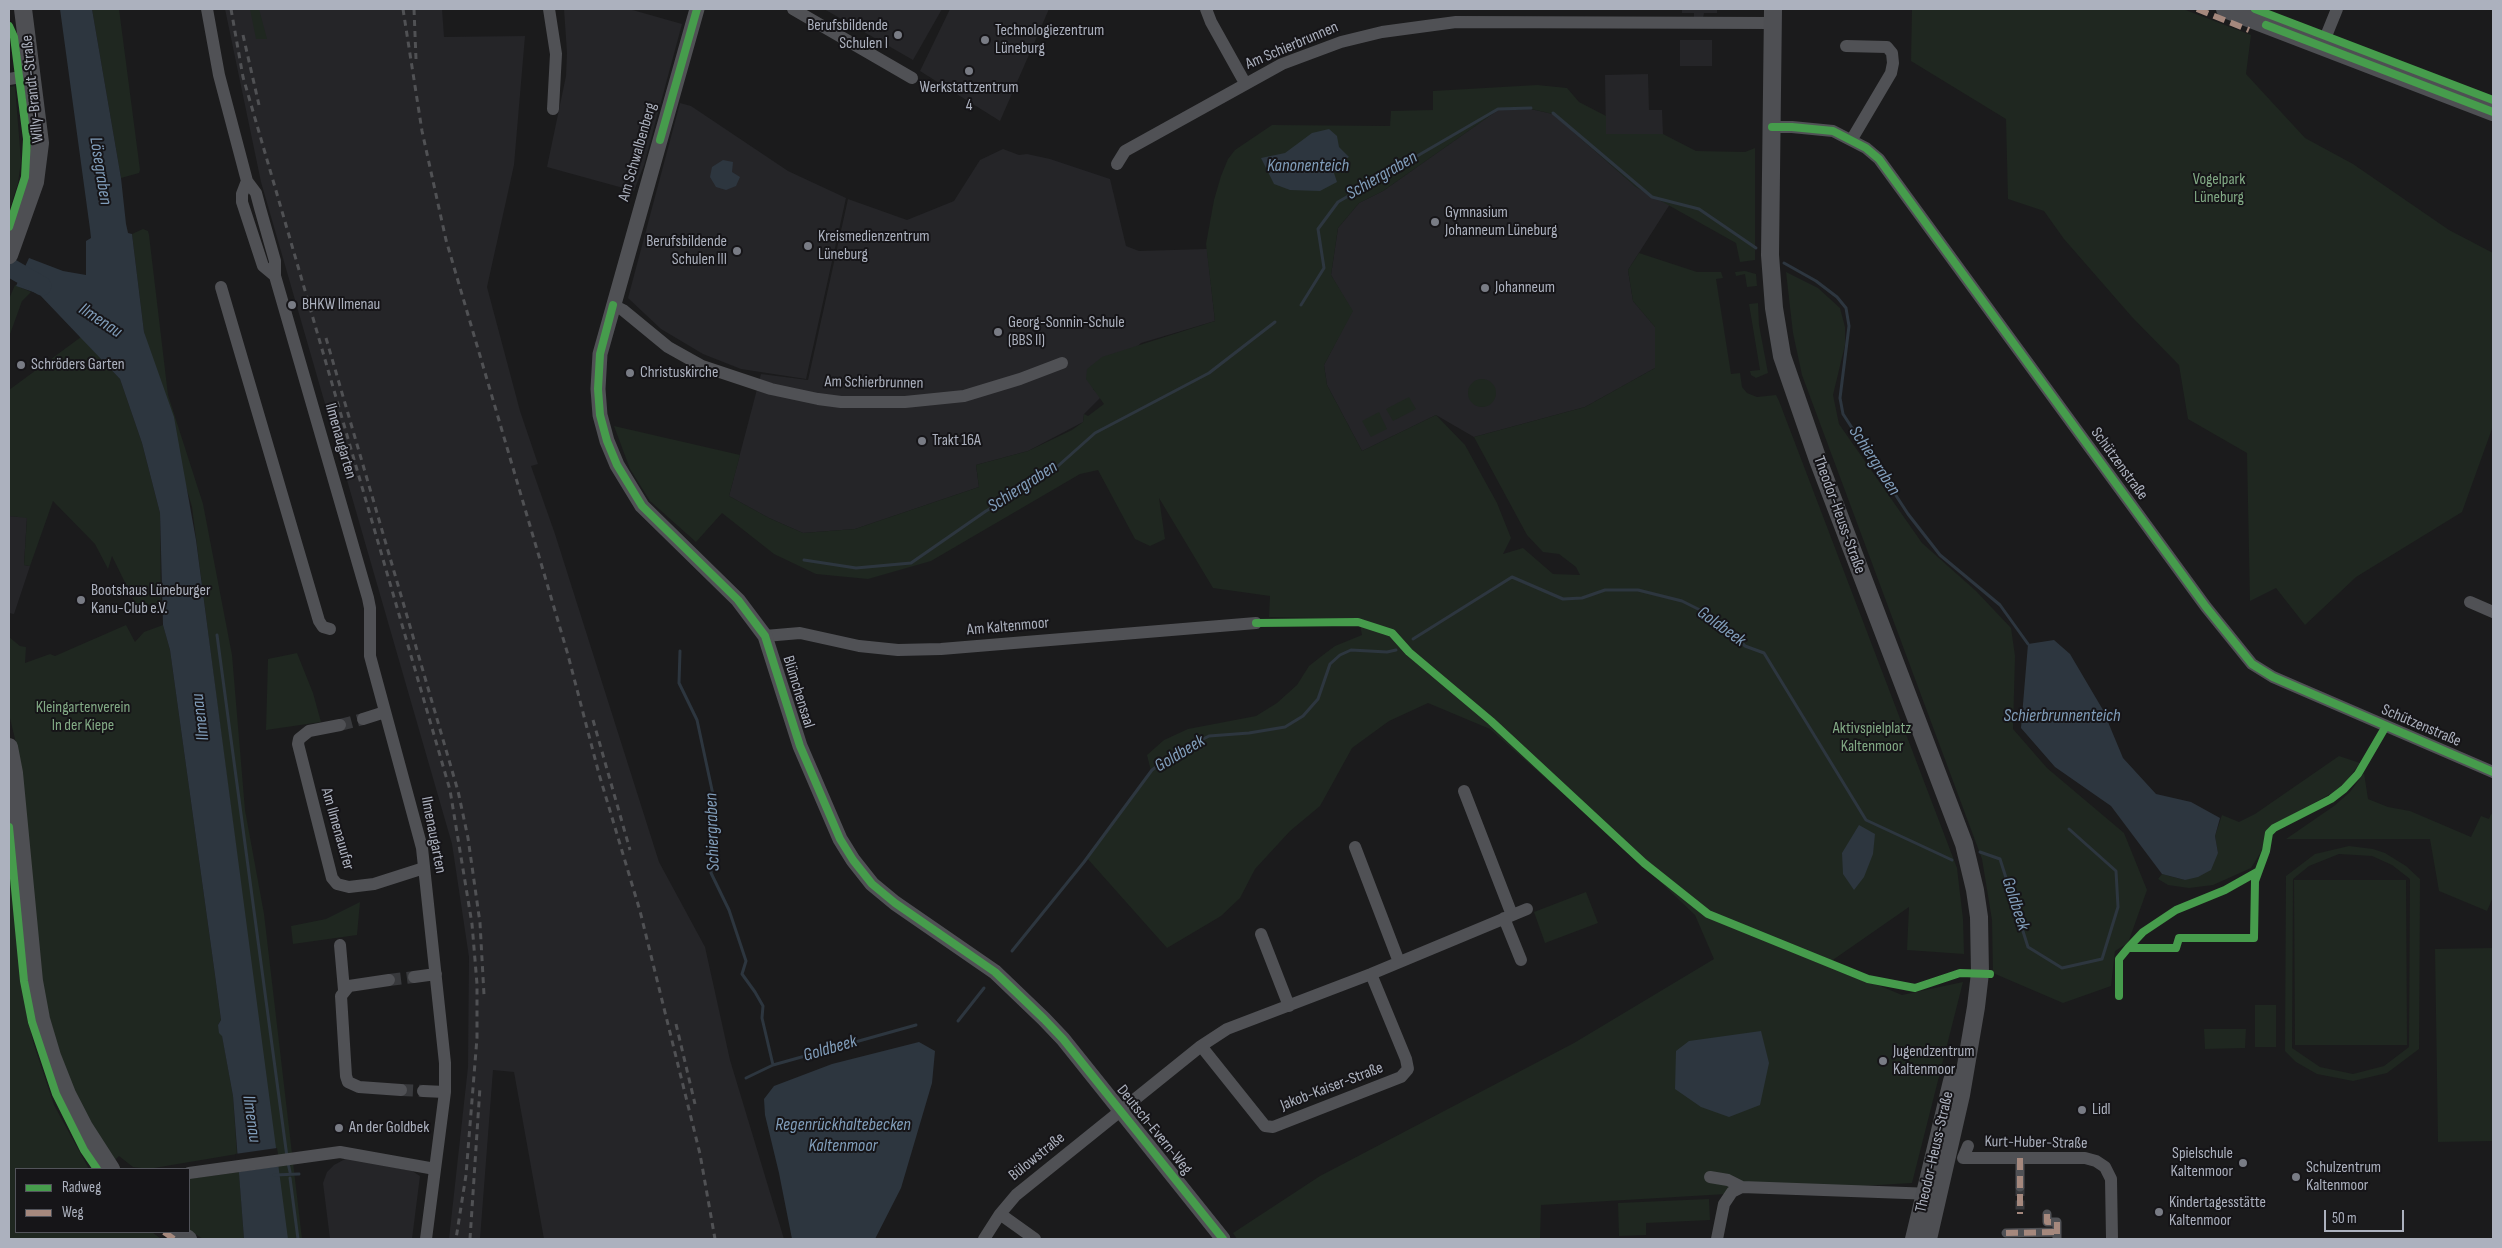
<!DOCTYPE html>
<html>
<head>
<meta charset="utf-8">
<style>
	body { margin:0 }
	#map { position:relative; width:2502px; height:1248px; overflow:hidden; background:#1b1b1c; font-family:"Sofia Sans Condensed",sans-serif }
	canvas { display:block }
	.frame { position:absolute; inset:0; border:10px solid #acb1be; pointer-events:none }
	.legend { position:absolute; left:15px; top:1168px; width:175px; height:65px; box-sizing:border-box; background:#161518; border:1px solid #52535a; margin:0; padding:6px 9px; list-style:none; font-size:15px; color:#acb1be }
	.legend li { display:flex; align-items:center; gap:10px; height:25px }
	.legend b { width:25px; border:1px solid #52535a }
	.scale { position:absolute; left:2324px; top:1210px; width:80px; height:22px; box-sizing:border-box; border:2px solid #acb1be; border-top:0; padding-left:6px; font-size:15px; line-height:18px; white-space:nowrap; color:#acb1be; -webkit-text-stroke:4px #161518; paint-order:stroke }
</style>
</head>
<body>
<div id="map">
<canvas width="2502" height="1248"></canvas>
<div class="frame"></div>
<ul class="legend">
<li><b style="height:6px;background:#469c4c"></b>Radweg</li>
<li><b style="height:6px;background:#a5887d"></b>Weg</li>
</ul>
<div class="scale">50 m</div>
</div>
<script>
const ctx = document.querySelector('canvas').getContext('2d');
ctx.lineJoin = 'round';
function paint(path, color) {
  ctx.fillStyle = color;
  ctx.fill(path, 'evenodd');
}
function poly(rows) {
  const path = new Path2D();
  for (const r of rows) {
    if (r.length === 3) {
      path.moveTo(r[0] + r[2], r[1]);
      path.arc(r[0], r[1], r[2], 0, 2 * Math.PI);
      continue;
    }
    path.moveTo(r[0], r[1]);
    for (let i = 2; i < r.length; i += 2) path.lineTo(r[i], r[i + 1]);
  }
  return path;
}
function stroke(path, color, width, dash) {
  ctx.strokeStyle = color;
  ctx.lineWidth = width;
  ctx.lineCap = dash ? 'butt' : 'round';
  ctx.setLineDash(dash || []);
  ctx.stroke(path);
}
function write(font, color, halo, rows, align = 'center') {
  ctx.font = font + ' "Sofia Sans Condensed",sans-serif';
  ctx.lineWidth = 4;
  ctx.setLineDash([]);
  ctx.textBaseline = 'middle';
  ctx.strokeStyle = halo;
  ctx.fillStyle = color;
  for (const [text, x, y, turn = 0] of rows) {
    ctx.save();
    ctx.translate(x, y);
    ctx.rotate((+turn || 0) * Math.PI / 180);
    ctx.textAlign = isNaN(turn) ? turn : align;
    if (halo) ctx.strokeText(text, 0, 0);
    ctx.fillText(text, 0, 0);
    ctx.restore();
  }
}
paint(poly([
	[225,9,442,9,444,37,525,36,514,165,487,287,520,411,538,464,531,466,555,534,659,862,705,947,730,1060,784,1239,544,1239,514,1072,493,1070,480,1239,449,1239,468,1067,469,957,452,844,261,182],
	[564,9,629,9,682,24,644,165,634,191,547,167,566,76,567,53],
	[824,9,942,9,913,60],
	[950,9,1049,9,1000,121,920,71],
	[1682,9,1717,9,1717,13,1704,13,1703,18,1694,18,1694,13,1682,13],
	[1680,40,1712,40,1712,66,1680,66],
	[1648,74,1649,110,1662,110,1663,134,1606,134,1605,75],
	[680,103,691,106,788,171,846,198,806,379,741,369,703,354,661,329,628,298],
	[1531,109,1553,114,1636,187,1670,204,1628,270,1633,301,1655,327,1655,368,1585,407,1474,437,1436,415,1362,451,1327,385,1324,365,1352,311,1331,275,1338,228,1359,203,1383,191,1498,110],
	[1003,149,1019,155,1027,154,1050,159,1110,179,1126,246,1139,251,1207,249,1215,321,1141,343,1093,389,1101,397,1084,414,1083,422,1028,451,976,465,979,487,855,529,803,533,769,518,729,496,761,374,808,380,848,199,907,220,954,201,980,160],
	[9,516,27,517,24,565,30,566,14,614,9,613],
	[347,1158,412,1171,420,1176,412,1239,330,1239,323,1183,327,1172,334,1165]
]), '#252528');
paint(poly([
	[92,9,119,9,140,170,139,173,121,178],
	[250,9,259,9,267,39,256,39],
	[1912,9,2183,9,2251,35,2246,74,2305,138,2353,164,2449,230,2493,253,2493,426,2462,512,2356,577,2305,625,2276,588,2250,601,2247,453,2188,419,2179,365,2132,317,2064,239,2044,211,2008,199,2006,119,1911,61],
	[1537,85,1567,88,1579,102,1606,116,1606,134,1663,134,1696,151,1745,152,1755,148,1755,260,1740,262,1736,243,1636,187,1553,114,1531,109,1498,110,1383,191,1359,203,1338,228,1331,275,1353,311,1324,365,1327,385,1362,451,1436,415,1465,445,1497,503,1511,538,1503,554,1523,548,1553,574,1580,575,1576,567,1559,554,1543,552,1527,535,1474,437,1585,407,1655,368,1655,327,1633,301,1628,270,1639,253,1697,272,1721,272,1723,278,1716,279,1731,374,1740,373,1742,387,1747,393,1757,397,1776,395,1779,401,1957,868,1963,919,1964,954,1907,950,1909,907,1827,964,1902,995,1963,982,1912,1183,1541,1205,1540,1239,1237,1239,1233,1233,1320,1176,1574,1043,1714,959,1695,915,1632,855,1490,729,1428,703,1389,721,1352,748,1320,806,1290,831,1255,869,1240,898,1221,916,1167,948,1086,857,1151,771,1147,755,1164,740,1188,729,1256,716,1277,703,1297,685,1309,666,1323,655,1335,646,1362,635,1359,619,1269,617,1270,596,1213,588,1159,498,1165,539,1150,546,1135,539,1098,470,1080,474,931,561,868,579,816,574,774,554,722,513,696,542,650,501,630,469,614,426,740,455,729,496,769,518,803,533,855,529,979,487,976,465,1028,451,1049,441,1072,430,1083,422,1084,414,1088,416,1104,404,1086,379,1087,369,1102,357,1215,321,1206,244,1214,200,1221,176,1228,159,1235,150,1272,125,1390,126,1391,111,1433,110,1433,91],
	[15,86,21,161,18,183,9,211,9,87],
	[143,229,148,231,149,235,168,395,203,504,232,655,245,810,264,914,302,1239,286,1239,192,507,153,374,144,332,132,234],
	[1745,271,1756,274,1757,286,1747,287,1745,274,1736,276,1735,272],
	[1786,272,1818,288,1840,308,1845,327,1845,345,1833,395,1839,424,1922,543,1976,591,2011,628,2015,656,2013,729,2047,768,2124,833,2147,890,2128,943,2115,951,2111,986,2063,1003,1993,973,1992,920,1982,859,1802,375,1793,333],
	[15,285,31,292,22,301,9,337,9,299],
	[1758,303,1759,325,1768,373,1756,378,1751,375,1750,371,1760,370,1749,304],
	[81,337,120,379,142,443,160,513,161,606,142,611,138,609,112,556,108,569,95,544,53,501,30,566,24,565,27,518,9,516,9,390],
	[1482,393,14],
	[1409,397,1416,409,1393,421,1386,409],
	[1379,412,1387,429,1371,437,1362,421],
	[126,625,135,642,144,632,163,625,170,650,215,975,221,1020,218,1025,222,1035,233,1096,237,1154,148,1169,133,1167,119,1156,115,1160,89,1122,63,1067,43,993,20,760,9,714,9,637,20,646,26,647,25,663,50,654,55,656],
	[297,653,313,693,321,722,266,730,268,659],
	[2339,756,2360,763,2346,782,2332,793,2272,826,2267,832,2261,852,2251,868,2213,885,2189,888,2168,885,2158,879,2162,874,2185,880,2218,853,2215,836,2222,815,2239,822,2255,814],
	[2364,773,2368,799,2388,807,2410,811,2471,837,2481,816,2489,819,2491,814,2493,815,2493,897,2487,911,2439,891,2430,839,2286,839,2334,806,2350,792],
	[2349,846,2373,849,2385,853,2406,866,2420,879,2419,1049,2387,1073,2353,1081,2317,1074,2296,1062,2285,1051,2286,876,2315,854],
	[2339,854,2372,856,2392,865,2410,879,2409,1047,2384,1066,2353,1074,2320,1067,2292,1048,2293,879,2309,866],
	[9,857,21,980,33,1042,54,1105,89,1169,16,1169,16,1232,152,1232,161,1239,9,1239],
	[2294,880,2406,880,2407,1045,2295,1045],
	[1586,892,1598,923,1545,943,1534,912],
	[360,902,357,935,293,944,291,926,326,919],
	[2493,948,2493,1141,2438,1142,2435,949],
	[2255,1005,2276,1005,2276,1047,2255,1047],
	[2204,1029,2246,1029,2245,1048,2205,1049],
	[239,1172,244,1239,203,1239,189,1230,189,1179],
	[1709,1199,1710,1220,1646,1223,1646,1235,1619,1236,1618,1203]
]), '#1f2720');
paint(poly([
	[60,9,92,9,121,178,126,224,128,233,132,234,144,332,174,417,196,540,288,1239,244,1239,233,1096,222,1036,219,1033,218,1025,221,1020,215,975,170,650,163,625,160,513,142,443,120,379,39,294,16,286,29,258,63,271,86,275,86,241,91,238,90,229],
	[1329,129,1337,136,1339,147,1349,157,1332,167,1337,182,1320,191,1290,190,1274,184,1261,158,1285,153,1312,133],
	[723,160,733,162,732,172,740,177,736,186,726,190,716,187,710,177,712,167],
	[2054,640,2070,654,2103,710,2123,758,2156,794,2191,802,2220,818,2215,836,2218,853,2211,870,2198,877,2185,880,2162,874,2111,806,2055,767,2021,728,2028,644],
	[1859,825,1875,834,1873,854,1864,877,1854,890,1843,874,1842,853],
	[1761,1031,1769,1063,1760,1105,1729,1117,1701,1107,1675,1089,1676,1051,1689,1041],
	[919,1042,935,1051,932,1083,901,1188,875,1239,792,1239,779,1173,765,1115,764,1099,774,1086,832,1064]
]), '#2d363f');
paint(poly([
	[277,1148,280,1166,236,1172,235,1154]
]), '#1b1b1c');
stroke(poly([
	[1553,113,1652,197,1699,209,1756,248],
	[1784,263,1816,281,1837,297,1846,308,1849,326,1840,398,1843,414,1908,514,1940,555,2000,605,2028,644],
	[1301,305,1324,268,1318,229,1338,202,1498,109,1531,108],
	[804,560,856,568,911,563,986,511,1049,474,1095,433,1209,373,1275,322],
	[217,635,287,1157],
	[1413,639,1512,577,1563,599,1582,598,1605,590,1638,590,1682,601,1708,614,1731,630,1745,646,1764,653,1866,820,1952,860],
	[680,651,679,683,697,720,715,804,711,873,729,910,746,961,742,974,755,992,763,1006,762,1018,773,1065],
	[1980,852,2000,859,2028,947,2062,968,2102,959,2118,907,2116,871,2069,829],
	[1012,951,1084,862,1152,770,1169,757,1209,736,1249,733,1285,727,1303,716,1318,699,1330,664,1340,655,1351,650,1387,652,1396,650],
	[958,1021,984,988],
	[746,1078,773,1065,916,1025],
	[288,1163,290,1172],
	[274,1175,299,1174],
	[290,1178,298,1239]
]), '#2d363f', 3);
stroke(poly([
	[9,267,42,286]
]), '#2d363f', 19);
stroke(poly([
	[2020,1187,2020,1214]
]), '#38393c', 9, [9, 4.5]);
stroke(poly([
	[340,725,363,719],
	[389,980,414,977],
	[401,1090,423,1091]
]), '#38393c', 12, [12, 6]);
stroke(poly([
	[2020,1187,2020,1158],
	[2047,1214,2047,1222,2057,1222,2057,1239],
	[2006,1233,2057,1232]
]), '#505155', 9);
stroke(poly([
	[207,9,219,75,247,181,256,193,260,208,275,261,275,276,368,598,370,608,370,656,422,848,445,1063,445,1092,426,1239],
	[549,9,556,54,553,109],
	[793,9,912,78],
	[1206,9,1211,22,1245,83],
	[1846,46,1887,47,1892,53,1893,63,1891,73,1852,139],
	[2322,46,2337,9],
	[9,79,33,75],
	[1772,127,1792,127,1833,131,1866,148,1879,159,2206,607,2252,664,2273,677,2493,772],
	[1117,164,1125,151,1282,64,1341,42,1382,32,1456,22,1773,23],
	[247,181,242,194,242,202,263,266,275,276],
	[221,287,319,621,323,627,330,629],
	[613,305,623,310,668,347,702,366,771,389,818,399,841,402,905,402,964,396,1020,379,1062,363],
	[2470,602,2493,612],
	[765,636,800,633,859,646,898,650,941,649,1256,623],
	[363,719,385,712],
	[340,725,309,731,299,739,298,744,332,878,337,884,349,887,374,884,424,868],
	[1464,791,1512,915],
	[1355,847,1399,962],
	[1504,918,1521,960],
	[1261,934,1289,1006],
	[340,945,344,990],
	[414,977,436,974],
	[389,980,349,986,341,996,346,1076,348,1082,359,1087,401,1090],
	[1201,1046,1265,1126,1273,1127,1401,1077,1408,1069,1406,1059,1371,974],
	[423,1091,445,1092],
	[1968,1146,1963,1158,2085,1158,2096,1161,2105,1167,2111,1179,2112,1239],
	[189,1173,340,1152,435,1169],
	[1710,1177,1728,1180,1742,1187,1933,1194],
	[1000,1214,1035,1239],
	[984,1239,1000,1214,1016,1195,1201,1046,1227,1029,1371,974,1527,909],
	[1717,1239,1724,1204,1732,1192,1742,1187]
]), '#505155', 12);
stroke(poly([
	[697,9,600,354,598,389,600,415,607,441,617,465,642,506,738,600,765,636,800,746,840,839,853,860,872,884,895,903,995,972,1044,1019,1063,1039,1223,1239]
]), '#505155', 15);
stroke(poly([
	[1773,9,1770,255,1774,308,1782,356,1818,460,1964,844,1975,890,1979,917,1980,973,1976,1007,1961,1095,1928,1239],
	[2225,9,2493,112],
	[9,255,35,182,40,143,23,9],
	[9,747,14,773,34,981,41,1019,52,1056,67,1094,84,1127,111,1169],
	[177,1232,188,1239],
	[1914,1239,1952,1081]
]), '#4e4f53', 18);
stroke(poly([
	[231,9,243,77,450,790,472,924,477,984,477,1038,466,1175,456,1239],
	[403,9,422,131,446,240,568,655,599,774,640,911,700,1154,715,1239],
	[414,9,416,59],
	[243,35,259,105],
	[326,338,458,791,468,838,480,923,484,995],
	[593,720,630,850],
	[676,1024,695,1104],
	[470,1239,480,1087]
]), '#505154', 3, [6, 5]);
stroke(poly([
	[2197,9,2249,30],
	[2020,1158,2020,1214],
	[2047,1214,2047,1222,2057,1222,2057,1239],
	[164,1232,174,1239],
	[2006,1233,2057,1232]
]), '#a5887d', 6, [12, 6]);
stroke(poly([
	[2255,9,2493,100],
	[2266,25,2493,112],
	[9,26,14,37,27,139,25,177,9,227],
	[1772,127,1792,127,1833,131,1866,148,1879,159,2206,607,2252,664,2273,677,2493,772],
	[660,140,697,9],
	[613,305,600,354,598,389,600,415,607,441,617,465,642,506,738,600,765,636,800,746,840,839,853,860,872,884,895,903,995,972,1044,1019,1063,1039,1223,1239],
	[1256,623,1358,622,1392,633,1409,652,1491,721,1644,863,1708,914,1868,979,1915,988,1960,973,1990,974],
	[9,827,24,981,32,1022,56,1094,84,1150,97,1169],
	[2128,948,2143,932,2176,910,2225,890,2257,872],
	[2119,996,2119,959,2128,948,2176,948,2179,938,2254,938,2255,881,2266,851,2269,833,2274,828,2331,799,2344,789,2358,774,2386,726]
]), '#469c4c', 8);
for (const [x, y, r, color] of [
	[898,35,5,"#797c85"],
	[985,40,5,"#797c85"],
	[969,71,5,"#797c85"],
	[1435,222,5,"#797c85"],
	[808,246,5,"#797c85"],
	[737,251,5,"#797c85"],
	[1485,288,5,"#797c85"],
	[292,305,5,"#797c85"],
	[998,332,5,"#797c85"],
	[21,365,5,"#797c85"],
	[630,373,5,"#797c85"],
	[922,441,5,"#797c85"],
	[81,600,5,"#797c85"],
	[1883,1061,5,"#797c85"],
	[2082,1110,5,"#797c85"],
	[339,1128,5,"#797c85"],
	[2243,1163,5,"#797c85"],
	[2296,1177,5,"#797c85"],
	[2159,1212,5,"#797c85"]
]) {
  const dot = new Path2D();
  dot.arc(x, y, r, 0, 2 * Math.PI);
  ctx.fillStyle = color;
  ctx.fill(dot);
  stroke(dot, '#161518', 2);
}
write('16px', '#acb1be', '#161518', [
	["Berufsbildende",888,26,"right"],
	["Schulen I",888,44,"right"],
	["Technologiezentrum",995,31],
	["Lüneburg",995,49],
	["Werkstattzentrum",969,88,"center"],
	["4",969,106,"center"],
	["Gymnasium",1445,213],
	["Johanneum Lüneburg",1445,231],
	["Kreismedienzentrum",818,237],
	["Lüneburg",818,255],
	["Berufsbildende",727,242,"right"],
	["Schulen III",727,260,"right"],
	["Johanneum",1495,288],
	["BHKW Ilmenau",302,305],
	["Georg-Sonnin-Schule",1008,323],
	["(BBS II)",1008,341],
	["Schröders Garten",31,365],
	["Christuskirche",640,373],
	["Trakt 16A",932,441],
	["Bootshaus Lüneburger",91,591],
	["Kanu-Club e.V.",91,609],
	["Jugendzentrum",1893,1052],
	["Kaltenmoor",1893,1070],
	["Lidl",2092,1110],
	["An der Goldbek",349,1128],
	["Spielschule",2233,1154,"right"],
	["Kaltenmoor",2233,1172,"right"],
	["Schulzentrum",2306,1168],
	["Kaltenmoor",2306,1186],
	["Kindertagesstätte",2169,1203],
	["Kaltenmoor",2169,1221]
], 'left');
write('16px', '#acb1be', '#161518', [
	["Am Schierbrunnen",1292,46,-23],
	["Willy-Brandt-Straße",33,89,-96],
	["Am Schwalbenberg",638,152,-74],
	["Am Schierbrunnen",874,383,1],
	["Ilmenaugarten",340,441,74],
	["Schützenstraße",2119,464,54],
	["Theodor-Heuss-Straße",1839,515,70],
	["Am Kaltenmoor",1008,627,-5],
	["Blümchensaal",798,692,73],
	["Schützenstraße",2421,726,23],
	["Am Ilmenauufer",337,829,74],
	["Ilmenaugarten",433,835,79],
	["Jakob-Kaiser-Straße",1332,1087,-21],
	["Deutsch-Evern-Weg",1154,1130,51],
	["Kurt-Huber-Straße",2036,1143,1],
	["Theodor-Heuss-Straße",1935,1152,-77],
	["Bülowstraße",1037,1157,-39]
]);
write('16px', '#82aa85', '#161518', [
	["Vogelpark",2219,180],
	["Lüneburg",2219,198],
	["Kleingartenverein",83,708],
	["In der Kiepe",83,726],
	["Aktivspielplatz",1872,729],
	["Kaltenmoor",1872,747]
]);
write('italic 18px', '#819ebb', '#161518', [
	["Kanonenteich",1308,166],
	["Lösegraben",100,171,81],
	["Schiergraben",1382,176,-30],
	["Ilmenau",100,321,33],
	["Schiergraben",1874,461,57],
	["Schiergraben",1023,487,-33],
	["Goldbeek",1721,627,36],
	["Schierbrunnenteich",2062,716],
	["Ilmenau",201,717,-97],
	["Goldbeek",1180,754,-31],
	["Schiergraben",713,832,-92],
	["Goldbeek",2015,904,72],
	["Goldbeek",830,1049,-16],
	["Ilmenau",251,1119,82],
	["Regenrückhaltebecken",843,1125],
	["Kaltenmoor",843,1146]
]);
</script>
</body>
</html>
